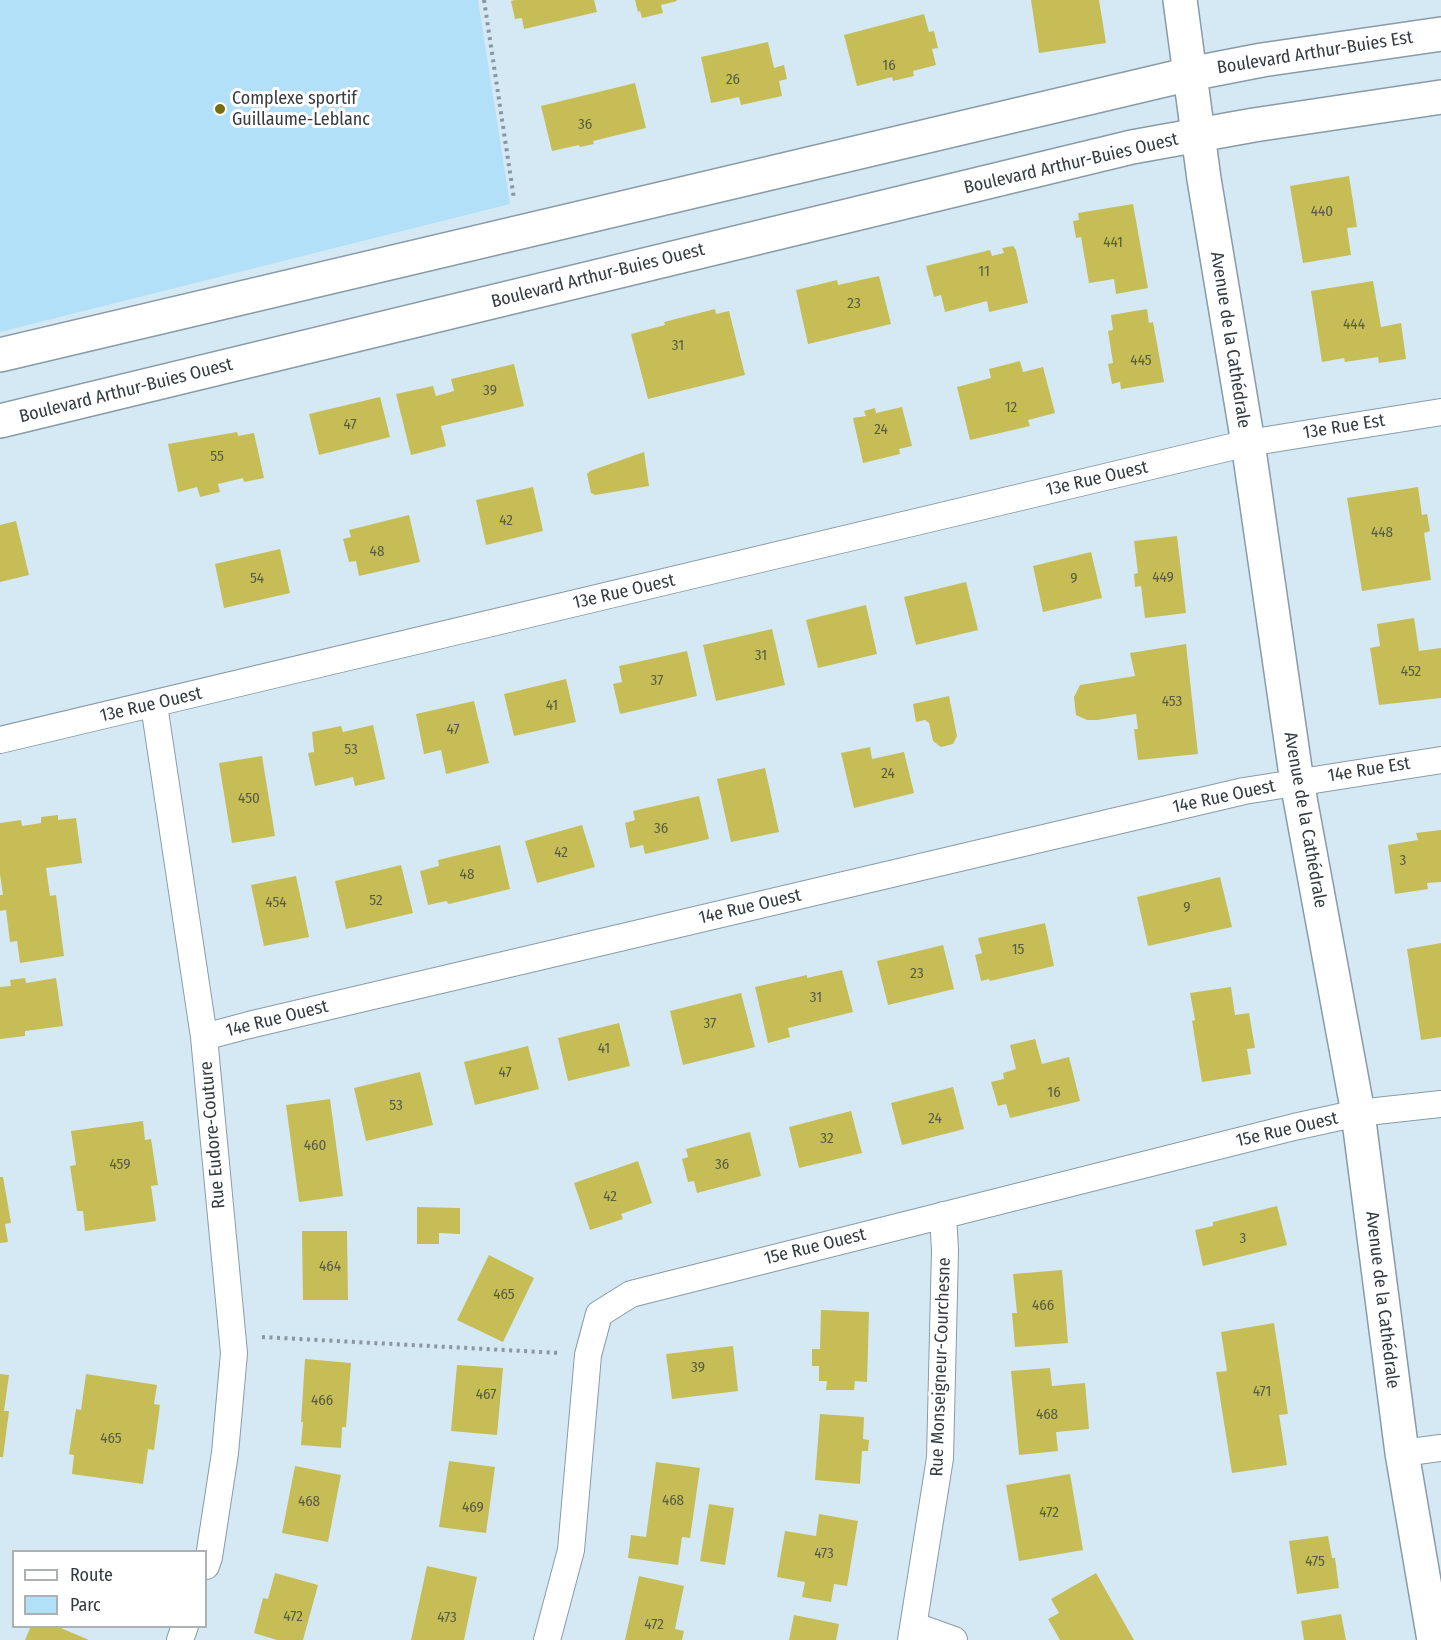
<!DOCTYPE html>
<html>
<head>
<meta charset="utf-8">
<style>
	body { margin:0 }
	#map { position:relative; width:1441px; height:1640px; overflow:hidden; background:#d5e9f5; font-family:"Fira Sans Condensed",sans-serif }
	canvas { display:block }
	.legend { position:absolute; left:12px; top:1550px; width:195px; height:78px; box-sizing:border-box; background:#fff; border:2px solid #aeb1b3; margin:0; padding:8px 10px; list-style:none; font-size:18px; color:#343c40 }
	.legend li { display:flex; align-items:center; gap:12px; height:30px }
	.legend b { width:30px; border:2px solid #aeb1b3 }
</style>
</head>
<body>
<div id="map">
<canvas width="1441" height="1640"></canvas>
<ul class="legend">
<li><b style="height:8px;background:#fff"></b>Route</li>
<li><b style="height:16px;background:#b3e0f9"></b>Parc</li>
</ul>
</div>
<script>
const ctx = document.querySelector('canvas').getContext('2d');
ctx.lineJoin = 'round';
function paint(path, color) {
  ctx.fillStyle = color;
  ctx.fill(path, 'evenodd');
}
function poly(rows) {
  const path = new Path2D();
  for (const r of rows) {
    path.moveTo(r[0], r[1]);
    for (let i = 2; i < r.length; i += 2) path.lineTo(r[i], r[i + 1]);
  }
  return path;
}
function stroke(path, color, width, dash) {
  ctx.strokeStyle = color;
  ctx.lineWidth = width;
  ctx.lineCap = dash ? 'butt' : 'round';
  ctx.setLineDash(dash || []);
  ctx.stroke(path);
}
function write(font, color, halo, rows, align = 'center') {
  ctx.font = font + ' "Fira Sans Condensed",sans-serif';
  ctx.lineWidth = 6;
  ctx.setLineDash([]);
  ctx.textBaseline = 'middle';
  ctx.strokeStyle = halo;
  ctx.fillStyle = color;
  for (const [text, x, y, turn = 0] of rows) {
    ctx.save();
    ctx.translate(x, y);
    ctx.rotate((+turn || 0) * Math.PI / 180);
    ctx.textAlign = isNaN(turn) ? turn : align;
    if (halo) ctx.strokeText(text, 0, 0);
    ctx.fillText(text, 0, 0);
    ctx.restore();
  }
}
paint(poly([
	[0,0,478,0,510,204,0,332]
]), '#b3e0f9');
paint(poly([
	[515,0,594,0,597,12,524,29,522,18,515,19,511,1],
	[635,0,676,0,677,1,661,5,663,13,642,18,640,11,638,12],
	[1031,0,1099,0,1106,43,1039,53],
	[924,14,929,32,934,31,938,48,932,49,936,65,913,71,914,76,893,81,892,77,857,86,844,35],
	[768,42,774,68,784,65,787,79,779,81,782,96,741,105,739,97,711,103,701,57],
	[635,83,646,128,593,141,594,144,580,147,579,145,552,151,541,106],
	[1349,176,1357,227,1347,228,1351,255,1303,263,1290,186],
	[1133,204,1148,288,1116,294,1114,279,1089,283,1081,237,1076,238,1073,221,1079,220,1078,213],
	[1013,246,1016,250,1028,303,989,312,987,301,945,312,941,295,934,297,926,266,990,250,992,256,1004,253,1002,248],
	[879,276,891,324,808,344,796,290,837,280,838,285],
	[1373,281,1381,327,1401,323,1406,359,1379,363,1378,357,1345,362,1344,358,1322,362,1311,291],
	[715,309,716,314,729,311,745,375,648,399,631,334,665,325,664,322],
	[1147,309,1149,323,1153,322,1164,382,1121,389,1120,382,1112,384,1108,364,1113,363,1108,331,1113,330,1111,315],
	[1020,361,1023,372,1043,367,1055,413,1028,420,1030,426,970,440,957,387,991,378,989,369],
	[514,364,524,406,441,426,446,446,411,455,396,394,433,386,436,396,454,391,451,379],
	[380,397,390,437,319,455,309,414],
	[902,407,912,446,899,449,900,454,863,463,853,418,866,416,864,411,875,408,876,413],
	[237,432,238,436,254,433,264,478,244,482,243,478,218,484,220,492,200,497,197,487,178,492,168,444],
	[644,452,649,486,595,495,591,493,587,474,590,471],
	[533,487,543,531,486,545,476,500],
	[1418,487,1422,515,1427,514,1430,531,1424,533,1431,580,1362,591,1347,498],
	[409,515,420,562,359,576,356,561,349,562,343,539,351,537,349,530],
	[16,521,29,575,0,582,0,525],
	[1177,536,1186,613,1145,618,1141,586,1135,587,1134,574,1138,573,1134,541],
	[280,549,290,593,224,608,215,564],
	[1091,552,1102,598,1043,612,1033,566],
	[966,582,978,630,916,645,904,597],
	[866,605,877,654,818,668,806,620],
	[1414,618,1419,651,1441,648,1441,698,1379,705,1370,648,1380,646,1377,624],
	[772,629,785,685,716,701,703,645],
	[1186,644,1198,754,1138,760,1134,729,1138,729,1136,714,1097,720,1087,720,1076,715,1074,697,1080,685,1135,676,1130,653],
	[687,651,697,696,620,714,613,684,622,682,619,666],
	[566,679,576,722,514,736,504,694],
	[949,696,957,736,953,744,941,747,933,741,929,723,925,720,916,722,913,704],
	[474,701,489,763,446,774,441,750,424,754,416,714],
	[373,725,385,779,355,786,353,777,315,786,308,753,314,752,312,732,341,726,343,732],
	[870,747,872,759,904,752,914,793,854,808,841,753],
	[262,756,275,836,232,843,219,763],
	[765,768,779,832,731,842,717,779],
	[699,796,709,839,645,854,643,845,630,848,625,823,635,820,633,811],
	[58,815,58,820,76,818,82,863,46,868,50,896,56,895,64,956,20,963,17,941,10,942,6,910,0,911,0,895,3,895,0,874,0,823,21,820,22,826,41,823,41,817],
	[582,825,595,867,537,883,525,841],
	[1441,830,1441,882,1427,883,1428,889,1395,894,1388,845,1418,840,1416,833],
	[500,845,510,889,449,904,446,901,428,905,420,871,439,866,438,860],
	[401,865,413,913,346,929,335,881],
	[296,876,309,937,264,946,251,885],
	[1220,877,1232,927,1148,946,1137,897],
	[1045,923,1054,966,990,981,989,979,981,981,975,955,982,953,978,938],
	[1441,943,1441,1037,1421,1040,1407,949],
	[943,945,954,989,888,1005,877,961],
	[842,970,853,1012,788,1028,790,1037,768,1043,755,987,807,975,807,978],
	[25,978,26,983,56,978,63,1026,25,1031,25,1036,0,1039,0,987,11,986,10,980],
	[1231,987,1235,1015,1249,1013,1255,1048,1247,1049,1251,1074,1202,1082,1192,1021,1195,1020,1190,993],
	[741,993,755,1047,683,1065,670,1011],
	[619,1023,630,1066,568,1081,558,1038],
	[1035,1039,1042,1064,1069,1057,1080,1101,1010,1118,1006,1104,998,1106,991,1082,1004,1079,1003,1073,1016,1069,1010,1045],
	[528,1046,539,1089,475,1105,464,1062],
	[420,1072,433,1125,366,1141,354,1088],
	[953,1087,964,1129,902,1145,891,1103],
	[330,1099,343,1196,299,1202,286,1105],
	[851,1111,862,1153,799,1168,789,1127],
	[143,1121,145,1140,151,1139,158,1185,151,1186,156,1221,85,1231,83,1211,77,1211,70,1166,76,1165,71,1131],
	[750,1132,761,1176,697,1193,694,1181,688,1182,682,1159,688,1157,686,1149],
	[638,1161,652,1203,621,1214,623,1219,590,1230,574,1183],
	[0,1177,3,1177,11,1223,5,1224,8,1242,0,1243],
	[1277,1206,1287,1245,1203,1266,1195,1230,1213,1226,1213,1222],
	[417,1207,460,1208,460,1234,439,1233,439,1244,417,1244],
	[302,1231,347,1231,348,1300,303,1300],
	[489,1255,534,1278,503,1342,457,1320],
	[1062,1270,1068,1343,1015,1347,1012,1313,1017,1313,1013,1274],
	[821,1310,869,1312,867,1382,855,1381,854,1390,826,1390,827,1381,819,1381,819,1366,812,1366,812,1349,820,1349],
	[1274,1323,1288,1414,1279,1415,1287,1465,1232,1473,1216,1372,1227,1371,1221,1332],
	[733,1346,738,1391,672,1399,666,1354],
	[305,1359,351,1363,346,1427,342,1427,341,1448,301,1445,303,1422,301,1422],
	[457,1365,503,1368,497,1435,451,1431],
	[1050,1368,1052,1386,1085,1383,1089,1429,1056,1432,1058,1451,1019,1455,1011,1371],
	[0,1374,9,1375,4,1411,9,1411,3,1457,0,1457],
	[86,1374,157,1385,154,1404,160,1405,154,1450,148,1449,143,1484,72,1474,74,1455,69,1454,76,1409,81,1410],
	[820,1414,864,1417,863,1439,869,1440,868,1451,862,1451,860,1484,815,1480],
	[449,1461,495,1467,486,1533,439,1527],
	[656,1462,700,1468,690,1538,682,1537,678,1565,628,1558,631,1535,646,1537],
	[295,1466,341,1475,328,1542,282,1533],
	[1070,1474,1083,1550,1019,1561,1006,1485],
	[709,1504,734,1508,725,1565,700,1561],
	[819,1514,858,1521,847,1586,834,1584,831,1602,802,1597,805,1582,777,1577,785,1531,816,1536],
	[1328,1536,1332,1558,1335,1558,1339,1588,1297,1594,1289,1541],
	[427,1566,477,1577,464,1640,411,1640],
	[275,1573,318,1585,303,1640,277,1640,254,1633,263,1598,268,1599],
	[1096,1573,1134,1640,1060,1640,1048,1619,1059,1613,1051,1599],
	[639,1576,684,1586,675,1629,684,1631,682,1640,625,1640],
	[1341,1614,1346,1640,1304,1640,1301,1621],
	[794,1615,839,1624,836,1640,789,1640],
	[31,1626,56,1626,89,1640,25,1640]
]), '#c6bd57');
const street = poly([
	[154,705,204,1037,234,1353,225,1453,209,1557,206,1566],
	[0,740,1248,443,1441,412],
	[204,1037,249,1025,1244,791,1441,760],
	[1402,1453,1441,1448],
	[915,1626,954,1640],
	[180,1640,185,1626],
	[547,1640,571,1550,588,1355,599,1314,631,1294,1294,1127,1358,1113,1441,1104],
	[911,1640,940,1458,945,1250,943,1215]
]);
const secondary = poly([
	[1180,0,1204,179,1248,443,1297,782,1358,1113,1402,1453,1434,1640],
	[0,355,1190,74,1262,60,1441,34],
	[0,421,1132,147,1254,125,1441,97]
]);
stroke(street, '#889ba6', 28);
stroke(secondary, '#889ba6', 36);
stroke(poly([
	[484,0,514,199],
	[262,1337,560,1353]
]), '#8998a0', 4, [3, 4.5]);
stroke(street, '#fff', 26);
stroke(secondary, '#fff', 33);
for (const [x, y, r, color] of [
	[220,109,6,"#766d0b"]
]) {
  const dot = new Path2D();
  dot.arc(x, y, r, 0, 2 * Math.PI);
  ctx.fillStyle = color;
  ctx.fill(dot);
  stroke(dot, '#fff', 2);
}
write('15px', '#585c46', null, [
	["16",889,66],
	["26",733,80],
	["36",585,125],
	["440",1322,212],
	["441",1113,243],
	["11",984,272],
	["23",854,304],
	["444",1354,325],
	["31",678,346],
	["445",1141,361],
	["39",490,391],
	["12",1011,408],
	["47",350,425],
	["24",881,430],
	["55",217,457],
	["42",506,521],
	["448",1382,533],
	["48",377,552],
	["449",1163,578],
	["54",257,579],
	["9",1074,579],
	["31",761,656],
	["452",1411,672],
	["37",657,681],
	["453",1172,702],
	["41",552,706],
	["47",453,730],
	["53",351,750],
	["24",888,774],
	["450",249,799],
	["36",661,829],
	["42",561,853],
	["3",1403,861],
	["48",467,875],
	["52",376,901],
	["454",276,903],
	["9",1187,908],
	["15",1018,950],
	["23",917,974],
	["31",816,998],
	["37",710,1024],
	["41",604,1049],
	["47",505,1073],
	["16",1054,1093],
	["53",396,1106],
	["24",935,1119],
	["32",827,1139],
	["460",315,1146],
	["459",120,1165],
	["36",722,1165],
	["42",610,1197],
	["3",1243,1239],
	["464",330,1267],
	["465",504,1295],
	["466",1043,1306],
	["39",698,1368],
	["471",1262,1392],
	["467",486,1395],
	["466",322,1401],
	["468",1047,1415],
	["465",111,1439],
	["468",673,1501],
	["468",309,1502],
	["469",473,1508],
	["472",1049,1513],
	["473",824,1554],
	["475",1315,1562],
	["472",293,1617],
	["473",447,1618],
	["472",654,1625]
]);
write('18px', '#343c40', '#fff', [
	["Boulevard Arthur-Buies Est",1315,53,-9],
	["Boulevard Arthur-Buies Ouest",1071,164,-13],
	["Boulevard Arthur-Buies Ouest",598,276,-14],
	["Avenue de la Cathédrale",1230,340,81],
	["Boulevard Arthur-Buies Ouest",126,391,-14],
	["13e Rue Est",1344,427,-9],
	["13e Rue Ouest",1097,479,-13],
	["13e Rue Ouest",624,592,-13],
	["13e Rue Ouest",151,705,-13],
	["14e Rue Est",1369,770,-9],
	["14e Rue Ouest",1224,797,-12],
	["Avenue de la Cathédrale",1305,820,80],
	["14e Rue Ouest",750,907,-13],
	["14e Rue Ouest",277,1019,-14],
	["15e Rue Ouest",1287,1130,-13],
	["Rue Eudore-Couture",213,1135,-95],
	["15e Rue Ouest",815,1247,-14],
	["Avenue de la Cathédrale",1382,1300,83],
	["Rue Monseigneur-Courchesne",941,1367,-88]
]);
write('18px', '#343c40', '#fff', [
	["Complexe sportif",232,99],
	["Guillaume-Leblanc",232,120]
], 'left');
</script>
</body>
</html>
